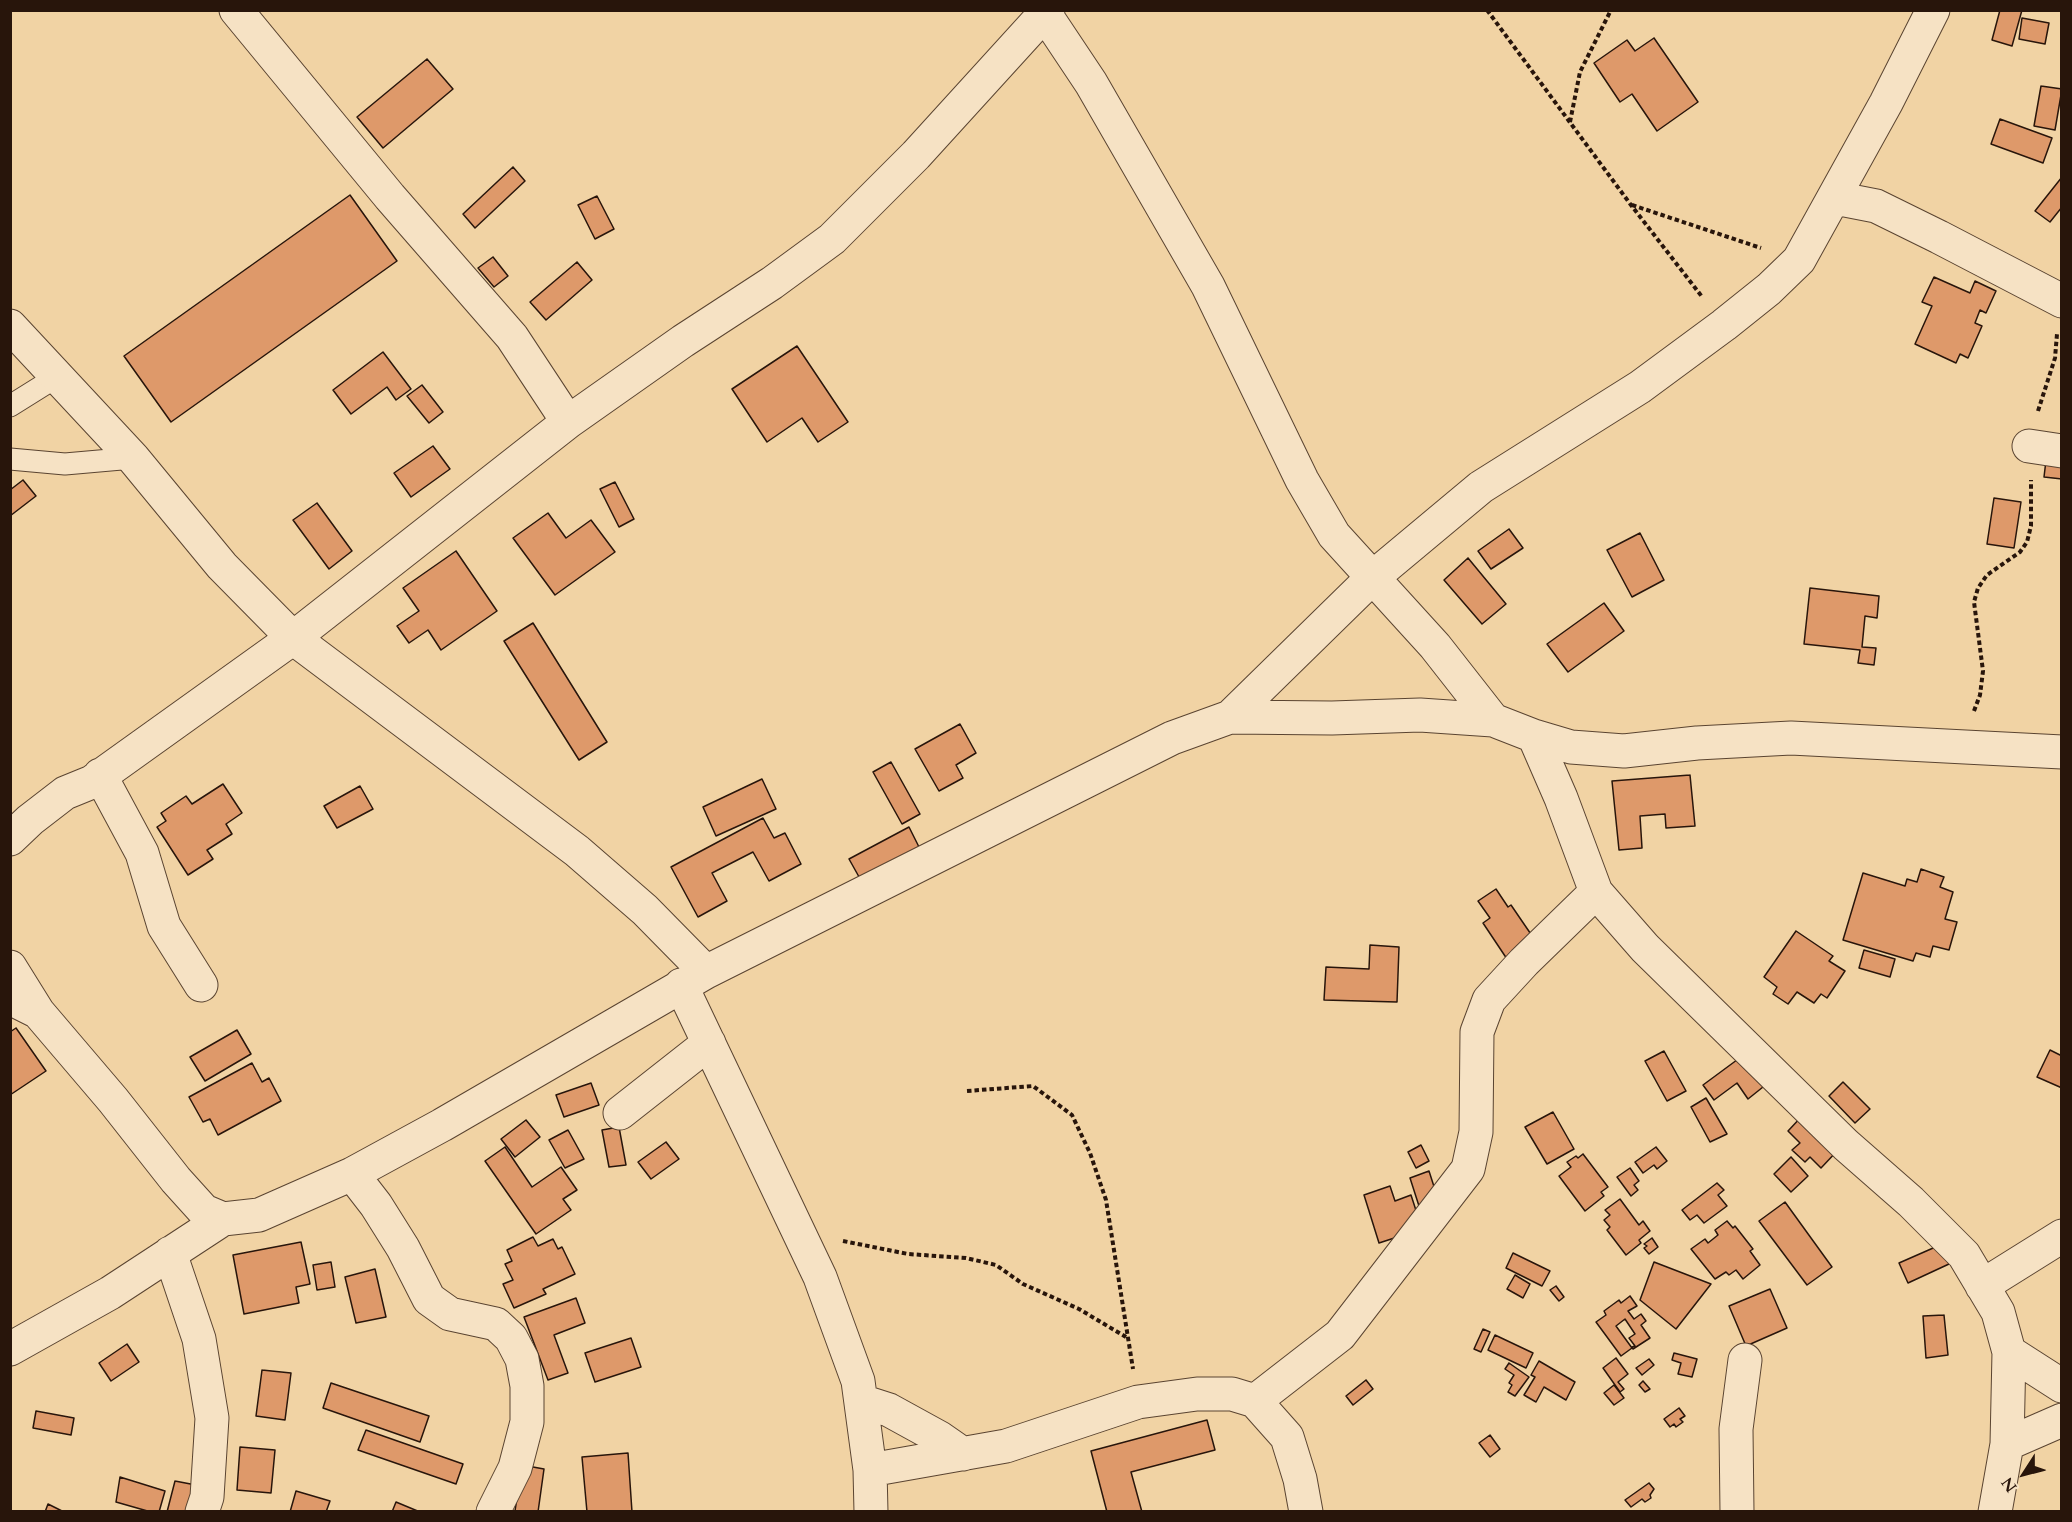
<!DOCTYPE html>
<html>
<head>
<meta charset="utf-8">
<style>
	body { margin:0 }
	#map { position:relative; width:2072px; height:1522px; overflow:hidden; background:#f1d3a4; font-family:Cardo,serif }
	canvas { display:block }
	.frame { position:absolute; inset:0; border:12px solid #28150b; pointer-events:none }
	.north { position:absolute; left:1994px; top:1444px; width:60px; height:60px; -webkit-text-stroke:4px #f6e2c4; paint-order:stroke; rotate:234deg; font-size:16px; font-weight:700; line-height:24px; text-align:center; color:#28150b }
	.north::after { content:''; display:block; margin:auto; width:21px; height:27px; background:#28150b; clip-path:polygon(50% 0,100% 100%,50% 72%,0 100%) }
</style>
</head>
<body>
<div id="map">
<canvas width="2072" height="1522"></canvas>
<div class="frame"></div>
<div class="north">N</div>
</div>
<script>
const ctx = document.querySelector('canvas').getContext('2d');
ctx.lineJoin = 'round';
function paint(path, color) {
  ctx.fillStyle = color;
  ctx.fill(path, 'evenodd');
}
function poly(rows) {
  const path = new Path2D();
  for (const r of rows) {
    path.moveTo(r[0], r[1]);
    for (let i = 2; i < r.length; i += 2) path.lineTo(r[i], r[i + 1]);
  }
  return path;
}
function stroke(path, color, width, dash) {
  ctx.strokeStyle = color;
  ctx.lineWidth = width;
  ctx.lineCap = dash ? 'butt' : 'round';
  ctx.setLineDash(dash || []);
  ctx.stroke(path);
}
const building = poly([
	[2000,10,2022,10,2012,46,1992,40,2000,10],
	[2022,18,2049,23,2045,44,2019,39,2022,18],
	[1654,38,1698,102,1657,131,1632,94,1620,102,1594,63,1627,40,1635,51,1654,38],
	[427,59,453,89,383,148,357,117,427,59],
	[2041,86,2062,89,2055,130,2034,126,2041,86],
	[2000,119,2052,138,2043,163,1991,144,2000,119],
	[513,167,525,181,475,228,463,214,513,167],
	[2062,177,2062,207,2050,222,2035,211,2062,177],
	[350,195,397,261,171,422,124,356,350,195],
	[597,196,614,229,595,239,578,205,597,196],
	[493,257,508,276,494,287,478,268,493,257],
	[577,262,592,280,546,320,530,302,577,262],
	[1934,277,1970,293,1975,281,1996,291,1986,313,1980,310,1975,323,1982,326,1968,358,1960,354,1956,363,1915,344,1932,306,1922,302,1934,277],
	[797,346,848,422,818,442,802,418,767,442,732,389,797,346],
	[383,352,411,389,396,400,387,387,351,414,333,390,383,352],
	[422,385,443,412,429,423,407,396,422,385],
	[433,446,450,469,411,497,394,473,433,446],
	[2047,452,2062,454,2062,479,2044,477,2047,452],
	[23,480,36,496,10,516,10,490,23,480],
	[615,482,634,519,619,527,600,489,615,482],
	[1994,498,2021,502,2014,548,1987,544,1994,498],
	[317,503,352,551,329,569,293,520,317,503],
	[548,513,566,538,591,520,615,552,555,595,513,538,548,513],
	[1509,529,1523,548,1491,569,1478,551,1509,529],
	[1640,533,1664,580,1632,597,1607,550,1640,533],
	[456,551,497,611,441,650,428,630,409,643,397,626,419,611,403,588,456,551],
	[1468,558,1506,604,1482,624,1444,580,1468,558],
	[1810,588,1879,596,1877,618,1865,616,1862,647,1876,648,1874,665,1858,663,1860,650,1804,644,1810,588],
	[1604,603,1624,631,1568,672,1547,644,1604,603],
	[533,623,607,742,579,760,504,641,533,623],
	[960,724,976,753,956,765,963,778,939,791,915,749,960,724],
	[891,762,920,814,902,824,873,772,891,762],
	[1690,775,1695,826,1666,828,1665,814,1640,816,1642,848,1619,850,1612,781,1690,775],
	[762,779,776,809,716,836,703,807,762,779],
	[223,784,242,813,226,824,232,834,207,850,213,859,188,875,157,827,166,821,161,813,186,796,192,804,223,784],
	[360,786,373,809,337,828,324,806,360,786],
	[763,818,774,838,785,833,801,864,769,881,753,852,712,873,727,901,698,917,671,867,763,818],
	[909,827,922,853,863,884,849,859,909,827],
	[1921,869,1944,877,1940,887,1953,892,1945,919,1957,922,1949,950,1933,946,1930,957,1916,953,1913,961,1843,940,1863,873,1905,886,1907,879,1917,882,1921,869],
	[1496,889,1508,907,1511,905,1539,946,1511,965,1483,923,1490,918,1478,901,1496,889],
	[1796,931,1833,956,1829,961,1845,971,1827,998,1821,994,1814,1003,1797,992,1788,1004,1773,994,1777,987,1764,977,1796,931],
	[1370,945,1399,947,1397,1002,1324,1000,1326,967,1369,969,1370,945],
	[1864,950,1895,959,1890,977,1859,968,1864,950],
	[16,1028,46,1071,10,1095,10,1032,16,1028],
	[237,1030,251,1054,205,1081,190,1057,237,1030],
	[2050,1050,2062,1056,2062,1088,2037,1077,2050,1050],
	[1664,1051,1686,1091,1667,1101,1645,1061,1664,1051],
	[1745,1054,1768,1083,1748,1099,1737,1083,1714,1100,1703,1085,1745,1054],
	[252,1063,262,1082,269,1078,281,1101,218,1135,210,1119,203,1122,189,1097,252,1063],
	[1843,1082,1870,1109,1855,1123,1829,1096,1843,1082],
	[591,1083,599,1105,564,1117,556,1095,591,1083],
	[1706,1098,1727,1134,1710,1142,1691,1107,1706,1098],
	[1553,1112,1574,1149,1547,1164,1525,1127,1553,1112],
	[1803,1115,1838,1150,1821,1168,1810,1157,1805,1162,1792,1150,1800,1143,1788,1131,1803,1115],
	[526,1120,540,1137,515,1157,501,1139,526,1120],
	[619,1127,626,1165,609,1167,602,1130,619,1127],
	[568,1130,584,1159,565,1168,549,1140,568,1130],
	[666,1142,679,1159,651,1179,638,1162,666,1142],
	[1421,1145,1429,1161,1416,1168,1408,1152,1421,1145],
	[505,1147,532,1187,561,1167,577,1190,563,1199,571,1210,536,1234,485,1161,505,1147],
	[1656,1147,1667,1161,1657,1169,1654,1165,1643,1173,1635,1162,1656,1147],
	[1583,1154,1608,1187,1601,1192,1604,1196,1585,1211,1559,1176,1571,1167,1567,1162,1576,1156,1578,1158,1583,1154],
	[1791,1157,1808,1176,1791,1192,1774,1174,1791,1157],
	[1630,1168,1639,1181,1634,1185,1638,1190,1631,1196,1617,1177,1630,1168],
	[1429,1171,1438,1199,1419,1206,1410,1178,1429,1171],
	[1717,1183,1724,1190,1718,1195,1727,1206,1704,1223,1697,1215,1690,1220,1682,1210,1717,1183],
	[1390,1186,1395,1201,1411,1195,1422,1229,1379,1243,1364,1195,1390,1186],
	[1620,1199,1639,1225,1643,1221,1650,1231,1639,1240,1641,1243,1626,1255,1607,1230,1610,1227,1604,1220,1610,1215,1605,1210,1620,1199],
	[1785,1202,1832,1267,1807,1285,1759,1221,1785,1202],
	[1727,1221,1733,1228,1735,1226,1753,1249,1750,1251,1760,1265,1743,1279,1736,1270,1729,1275,1726,1272,1715,1279,1691,1249,1705,1239,1708,1243,1718,1235,1715,1230,1727,1221],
	[533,1237,538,1246,553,1239,558,1249,562,1247,575,1274,543,1289,546,1294,514,1308,503,1284,513,1280,505,1264,512,1261,507,1250,533,1237],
	[1652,1238,1658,1247,1649,1254,1644,1248,1647,1246,1644,1244,1652,1238],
	[301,1242,310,1284,296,1287,299,1303,244,1314,233,1255,301,1242],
	[1940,1245,1949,1264,1908,1283,1899,1263,1940,1245],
	[1513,1253,1550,1271,1542,1286,1506,1268,1513,1253],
	[331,1262,335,1287,317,1290,313,1265,331,1262],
	[1654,1262,1711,1284,1676,1329,1640,1300,1654,1262],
	[375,1269,386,1317,356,1323,345,1277,375,1269],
	[1515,1275,1530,1284,1523,1298,1507,1289,1515,1275],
	[1556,1286,1564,1297,1559,1301,1550,1290,1556,1286],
	[1770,1289,1787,1328,1746,1346,1729,1306,1770,1289],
	[1630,1296,1637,1306,1628,1311,1634,1319,1641,1314,1646,1321,1641,1325,1650,1338,1633,1349,1632,1347,1635,1346,1629,1338,1635,1334,1625,1319,1616,1326,1632,1348,1621,1356,1596,1322,1606,1315,1604,1311,1619,1300,1621,1303,1630,1296],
	[576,1298,585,1323,554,1335,568,1373,548,1380,524,1317,576,1298],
	[1944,1315,1948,1355,1926,1358,1923,1316,1944,1315],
	[1483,1329,1490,1332,1481,1352,1474,1349,1483,1329],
	[1495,1335,1533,1353,1526,1368,1488,1350,1495,1335],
	[631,1338,641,1367,595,1382,585,1353,631,1338],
	[127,1344,139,1362,111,1381,99,1363,127,1344],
	[1674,1353,1697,1359,1692,1377,1678,1374,1681,1363,1672,1360,1674,1353],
	[1616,1358,1628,1374,1618,1382,1624,1389,1620,1392,1603,1368,1616,1358],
	[1649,1359,1654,1365,1642,1375,1636,1368,1649,1359],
	[1539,1361,1575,1382,1566,1400,1544,1387,1536,1402,1524,1395,1535,1377,1531,1375,1539,1361],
	[1509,1363,1529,1377,1515,1396,1508,1392,1512,1385,1509,1383,1514,1375,1505,1369,1509,1363],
	[262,1370,291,1373,285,1420,256,1416,262,1370],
	[1366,1380,1373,1389,1353,1405,1346,1396,1366,1380],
	[1643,1381,1650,1389,1645,1392,1639,1385,1643,1381],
	[331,1383,429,1416,420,1442,323,1408,331,1383],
	[1614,1385,1624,1398,1614,1405,1604,1393,1614,1385],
	[1679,1408,1685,1416,1680,1419,1683,1422,1676,1427,1674,1424,1670,1427,1664,1419,1679,1408],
	[36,1411,74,1418,71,1435,33,1428,36,1411],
	[1207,1420,1215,1450,1131,1472,1142,1512,1107,1512,1091,1451,1207,1420],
	[366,1430,463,1464,456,1484,358,1450,366,1430],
	[1490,1435,1500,1449,1490,1457,1479,1443,1490,1435],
	[240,1447,275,1450,271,1493,237,1490,240,1447],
	[628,1453,632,1512,587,1512,582,1457,628,1453],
	[522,1465,544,1469,538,1512,515,1511,522,1465],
	[120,1477,165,1491,159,1512,151,1512,116,1502,120,1477],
	[175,1481,201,1486,193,1512,167,1512,175,1481],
	[1649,1483,1654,1489,1650,1495,1651,1498,1645,1502,1642,1499,1631,1507,1625,1500,1649,1483],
	[296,1491,330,1501,326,1512,290,1512,296,1491],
	[396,1502,420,1512,392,1512,396,1502],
	[48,1504,64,1512,45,1512,48,1504]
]);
paint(building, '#de996a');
stroke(building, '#28150b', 1.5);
const service = poly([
	[10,406,58,376],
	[10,459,65,464,133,458]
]);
const minor = poly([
	[236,10,390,197,512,337,568,422],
	[1045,14,1091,83,1208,286,1302,480,1334,535,1435,646,1493,720],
	[1835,198,1876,206,1939,237,2062,301],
	[10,326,133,458,222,566,293,638,577,851,645,910,706,972],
	[2029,446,2062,451],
	[1230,717,1372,578,1481,487,1640,387,1724,325,1769,289,1799,260,1886,103,1933,10],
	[1534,736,1561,798,1596,892,1645,948,1846,1145,1911,1202,1964,1255,1998,1312,2009,1352,2007,1444,1995,1512],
	[100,775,142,853,164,926,201,985],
	[10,839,30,820,65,793,92,782,293,638,568,422,683,341,772,283,832,239,916,155,1048,10],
	[10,967,38,1012],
	[681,985,820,1277,858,1381,870,1470,871,1512],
	[10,998,38,1012,113,1100,176,1180,204,1211,223,1219,259,1215,352,1174,442,1125,706,972,1172,738,1230,717,1332,718,1420,715,1493,720,1534,736,1571,747,1624,751,1697,743,1791,738,2062,752],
	[620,1113,709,1043],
	[352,1174,376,1205,403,1248,429,1299,450,1314,496,1324,511,1338,522,1359,527,1386,527,1422,515,1468,493,1512],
	[170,1253,199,1339,212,1418,207,1497,202,1512],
	[1982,1286,2062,1236],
	[10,1349,110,1293,223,1219],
	[2009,1352,2062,1386],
	[861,1401,889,1410,940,1438,963,1454],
	[1255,1401,1340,1335,1468,1169,1476,1132,1477,1032,1489,1000,1524,962,1596,892],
	[2007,1444,2062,1420],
	[870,1470,1006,1446,1138,1402,1197,1394,1232,1394,1255,1401,1287,1437,1300,1479,1306,1512],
	[1737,1512,1736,1429,1745,1360]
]);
stroke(service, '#5a4431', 23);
stroke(minor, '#5a4431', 35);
stroke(poly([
	[1487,10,1631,205,1703,298],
	[1570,122,1580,72,1611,10],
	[1632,205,1761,248],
	[2038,411,2055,358,2057,334],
	[1974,711,1980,695,1983,671,1974,602,1978,588,1987,575,2020,552,2027,542,2031,526,2031,480],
	[967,1091,1033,1086,1072,1115,1090,1153,1106,1200,1133,1369],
	[843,1241,908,1254,966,1258,996,1265,1023,1284,1079,1309,1126,1337]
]), '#28150b', 4, [4.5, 3]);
stroke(service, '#f6e2c4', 21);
stroke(minor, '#f6e2c4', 33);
</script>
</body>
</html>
